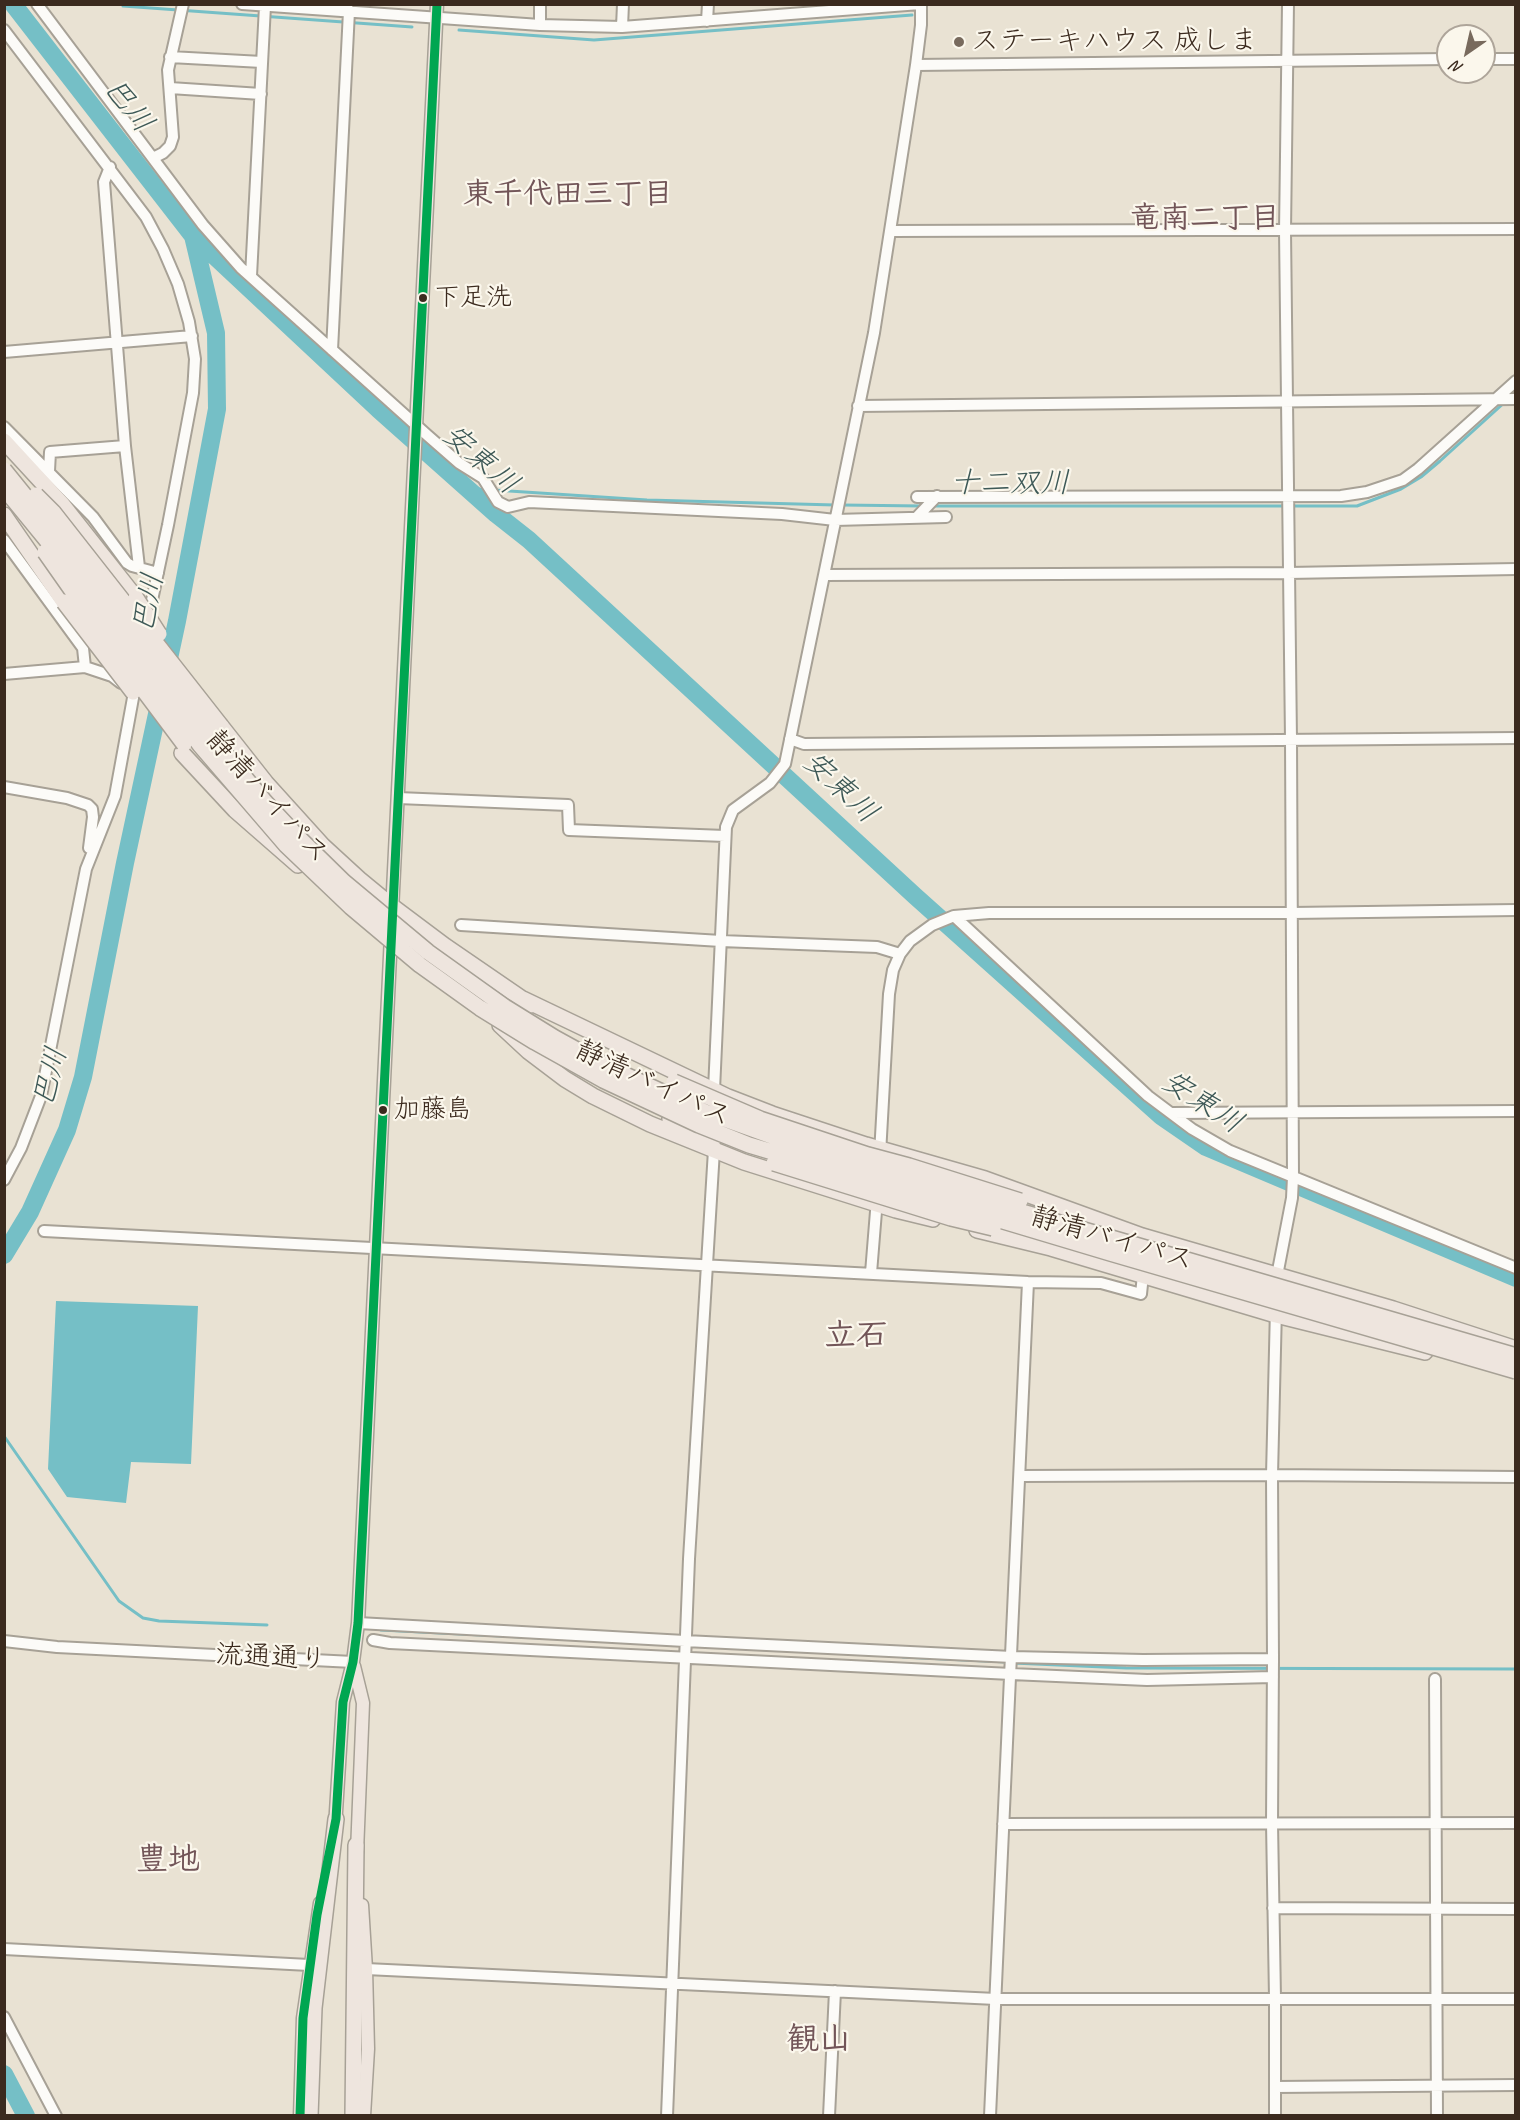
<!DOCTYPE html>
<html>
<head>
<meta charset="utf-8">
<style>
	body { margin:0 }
	#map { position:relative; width:1520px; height:2120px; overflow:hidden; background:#e9e2d3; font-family:Caveat,sans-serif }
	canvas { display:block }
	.frame { position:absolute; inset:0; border:6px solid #3b2a1e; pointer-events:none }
	.north { position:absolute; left:1436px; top:24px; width:60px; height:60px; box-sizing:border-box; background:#fbf7ec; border:2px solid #aea59a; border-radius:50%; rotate:214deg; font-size:16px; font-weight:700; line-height:24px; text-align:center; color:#3b2a1e }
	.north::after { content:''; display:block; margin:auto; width:21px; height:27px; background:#786a5d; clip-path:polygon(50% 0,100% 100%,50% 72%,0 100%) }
</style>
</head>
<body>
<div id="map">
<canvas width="1520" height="2120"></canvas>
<div class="frame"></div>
<div class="north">N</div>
</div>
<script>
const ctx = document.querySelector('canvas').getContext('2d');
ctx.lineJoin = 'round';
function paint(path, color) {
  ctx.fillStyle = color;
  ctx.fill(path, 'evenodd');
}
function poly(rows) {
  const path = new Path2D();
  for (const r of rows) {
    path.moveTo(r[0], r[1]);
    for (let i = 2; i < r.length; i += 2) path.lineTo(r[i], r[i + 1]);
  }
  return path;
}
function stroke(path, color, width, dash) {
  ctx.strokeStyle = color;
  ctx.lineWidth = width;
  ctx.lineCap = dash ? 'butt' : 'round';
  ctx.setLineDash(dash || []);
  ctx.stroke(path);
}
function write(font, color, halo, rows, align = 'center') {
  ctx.font = font + ' Caveat,"Klee One",sans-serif';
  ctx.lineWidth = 4.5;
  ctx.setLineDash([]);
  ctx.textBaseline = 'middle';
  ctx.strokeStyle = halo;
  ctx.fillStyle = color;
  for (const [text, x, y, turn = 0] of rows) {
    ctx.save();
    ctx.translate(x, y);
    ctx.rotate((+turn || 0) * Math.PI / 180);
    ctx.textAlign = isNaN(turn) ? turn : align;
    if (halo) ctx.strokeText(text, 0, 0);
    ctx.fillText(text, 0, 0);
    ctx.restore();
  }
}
paint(poly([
	[56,1301,198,1306,191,1464,131,1462,126,1503,67,1497,48,1469]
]), '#75bfc6');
stroke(poly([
	[123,6,412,27],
	[459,30,594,40,912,15],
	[467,488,488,490],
	[494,490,647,500,835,505],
	[842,505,922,506],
	[932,506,1285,506],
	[1292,506,1357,506,1401,489,1421,477,1440,461,1505,402],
	[4,1436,119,1601,143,1618,159,1621,267,1625],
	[381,1630,542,1638],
	[903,1657,1007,1662],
	[1013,1663,1126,1668,1516,1669]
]), '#75bfc6', 3);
stroke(poly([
	[193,236,378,409,496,514,529,540,915,896,1161,1116,1206,1147,1516,1278],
	[4,1255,30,1212,67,1130,83,1077,125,863,177,621,217,409,216,333,193,236,13,4],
	[4,2074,26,2116]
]), '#75bfc6', 18);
const minor = poly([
	[37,4,203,225,241,268,427,435,459,463,483,478,498,502,508,507,529,502,782,514,835,520,946,517],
	[242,4,540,25,622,27,920,4],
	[707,21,708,4],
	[540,25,540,4],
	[622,27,623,4],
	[4,30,146,217,163,249,178,284,189,322,195,359,193,393,168,525,148,619],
	[170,57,262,62],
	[1484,59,1516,59],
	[916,65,1448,59],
	[170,88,261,94],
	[153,158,163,153,170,146,173,137,168,70,183,4],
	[110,167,104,182,125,446,139,567],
	[891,231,1516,229],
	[251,276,265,6],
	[332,350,349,11,346,5],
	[4,352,192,336],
	[858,406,1516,399],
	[4,427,93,517,127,563,132,566,158,573],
	[49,471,50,452,125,446],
	[917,497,1341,496,1367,492,1403,480,1418,469,1516,381],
	[916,518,937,496],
	[4,540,83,648,85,667,112,676,121,683],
	[824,575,1288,573,1516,569],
	[4,674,85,667],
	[790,739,804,744,1516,738],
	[4,787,67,798,88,805,92,809,93,817,89,848],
	[398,798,568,805,569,830,725,836],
	[954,916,1148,1096,1192,1129,1230,1151,1516,1268],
	[461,925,721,941,877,947,900,954],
	[714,1090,726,827,733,810,770,783,785,764,874,333,916,65,921,25,921,4],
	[1171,1113,1516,1111],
	[880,1154,889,994,893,970,900,954,910,941,932,925,954,916,989,913,1292,913,1516,910],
	[4,1180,21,1148,41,1096,86,869,115,796,135,687],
	[44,1231,1028,1282,1101,1283,1141,1294,1143,1275],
	[871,1273,877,1199],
	[1276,1281,1292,1198,1293,1177,1291,740,1285,231,1288,4],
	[1020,1476,1272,1475,1516,1477],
	[358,1623,685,1641,1012,1657,1143,1660,1273,1659],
	[373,1640,390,1643,1011,1674,1147,1680,1273,1677],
	[4,1641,57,1647,353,1662],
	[1435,1679,1437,2116],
	[1003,1824,1516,1823],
	[1273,1908,1516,1909],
	[4,1949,309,1965],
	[366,1969,996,1999,1516,1999],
	[4,2017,56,2116],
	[1275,2087,1516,2085],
	[667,2116,689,1559,714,1150],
	[829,2116,835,1991],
	[990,2116,1028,1282],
	[1275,2116,1275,1998,1272,1823,1273,1659,1272,1475,1276,1308]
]);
const major = poly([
	[392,911,437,4],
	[354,1666,363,1703,357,1852],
	[335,1827,343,1702,353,1662,358,1623,391,935],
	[362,1905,366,1969,368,2049,364,2116],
	[300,2116,303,2018,320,1903]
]);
const highway = poly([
	[4,441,61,503,136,598],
	[4,515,64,602],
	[221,726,266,783,323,846,359,879,393,907,445,946,531,1005],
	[182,753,235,810,298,865],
	[523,999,728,1097,772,1114,866,1145,985,1179,1142,1236,1393,1309,1513,1348],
	[500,1025,528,1051,565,1079,593,1096,650,1124,744,1162,896,1210,933,1219],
	[670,1119,713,1140],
	[977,1230,1051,1248,1276,1315,1425,1352],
	[310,2116,314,2008,336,1819],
	[353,2116,356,1845]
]);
stroke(minor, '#a7a196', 14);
stroke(major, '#a7a196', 15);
stroke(highway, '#a7a196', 18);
stroke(minor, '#fcfbf8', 10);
stroke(major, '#eee5de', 12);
stroke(highway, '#eee5de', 15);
const highwayBridge = poly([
	[4,470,72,554,196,718,265,802,295,834,344,882,428,952,505,1007,555,1038,606,1066,705,1112,816,1152,1516,1356],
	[4,488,67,565,200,745,286,845,351,907,420,965,480,1008,535,1042,603,1080,699,1125,749,1145,1110,1253,1516,1371],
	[36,495,53,512,221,726],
	[45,552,118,656,184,744],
	[136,598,159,634],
	[64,602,133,692],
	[674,1082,760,1119,868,1155,909,1166,1020,1201],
	[774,1163,951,1218,993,1228]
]);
stroke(highwayBridge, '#a7a196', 18, []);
stroke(highwayBridge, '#eee5de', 15);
stroke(poly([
	[300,2116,303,2018,317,1915,336,1819,343,1702,353,1662,358,1623,437,4]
]), '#00a651', 9);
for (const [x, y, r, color] of [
	[959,42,6,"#786a5d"],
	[423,298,5,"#3b2a1e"],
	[383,1110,5,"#3b2a1e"]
]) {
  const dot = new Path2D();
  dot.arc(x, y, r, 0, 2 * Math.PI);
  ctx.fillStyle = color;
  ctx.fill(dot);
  stroke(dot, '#fbf7ec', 2);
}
write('26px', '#3b2a1e', '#fbf7ec', [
	["下足洗",434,298],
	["加藤島",394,1110]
], 'left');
write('28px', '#3b2a1e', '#fbf7ec', [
	["ステーキハウス 成しま",971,42]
], 'left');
write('28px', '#3b2a1e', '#fbf7ec', [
	["静清バイパス",267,797,48],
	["静清バイパス",653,1084,25],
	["静清バイパス",1112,1239,16],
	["流通通り",271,1658,3]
]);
write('italic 30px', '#3e5957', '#fbf7ec', [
	["巴川",128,106,52],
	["安東川",480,460,41],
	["十二双川",1010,484],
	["巴川",149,603,-79],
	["安東川",840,788,43],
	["巴川",51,1077,-75],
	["安東川",1202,1103,33]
]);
write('bold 30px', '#725558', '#fbf7ec', [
	["東千代田三丁目",568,195],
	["竜南二丁目",1205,219]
]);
write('bold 32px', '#725558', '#fbf7ec', [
	["立石",856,1337],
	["豊地",168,1861],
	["観山",819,2041]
]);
</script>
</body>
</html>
